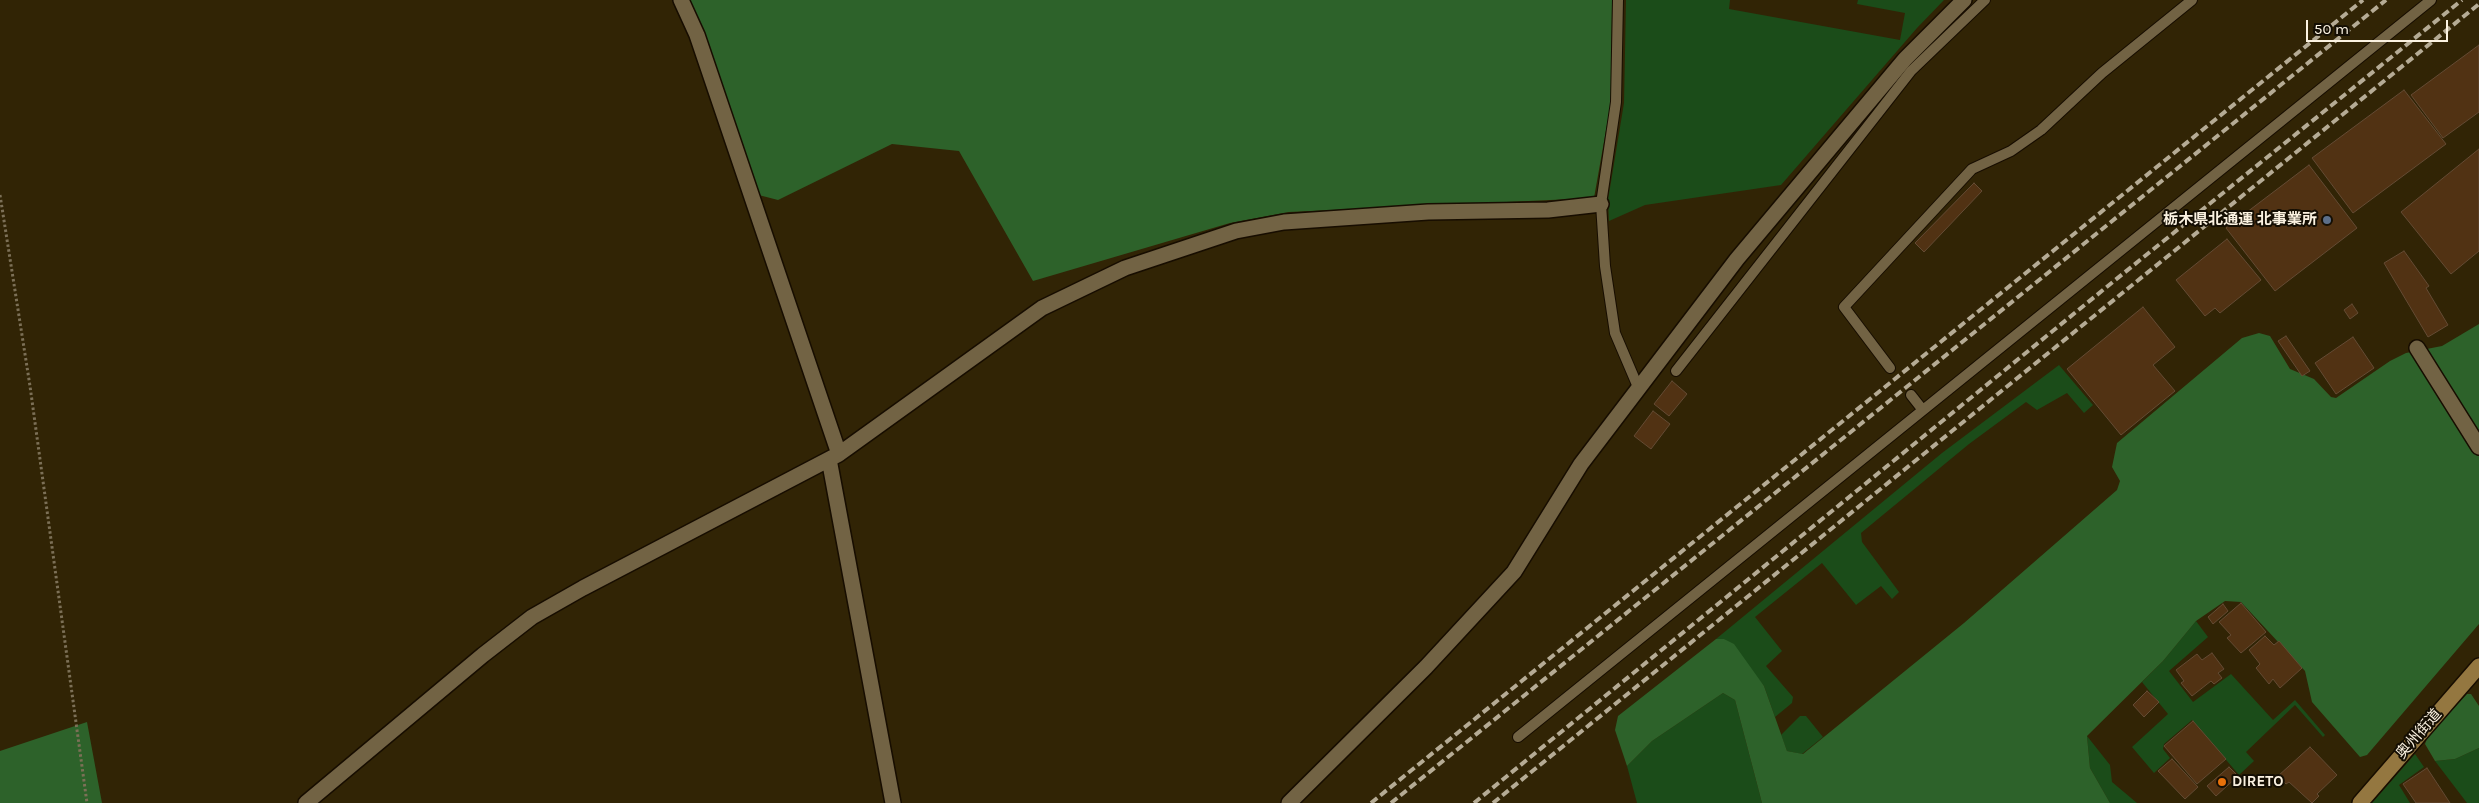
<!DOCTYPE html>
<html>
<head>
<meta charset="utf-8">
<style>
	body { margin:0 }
	#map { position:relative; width:2479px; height:803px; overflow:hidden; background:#312405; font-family:Karla,sans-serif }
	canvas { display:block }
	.scale { position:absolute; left:2306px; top:20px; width:142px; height:22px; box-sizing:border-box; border:2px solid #fbf2e1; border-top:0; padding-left:6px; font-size:15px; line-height:18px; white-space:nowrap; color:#fbf2e1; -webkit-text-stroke:4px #140e03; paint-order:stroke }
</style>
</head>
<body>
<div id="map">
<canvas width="2479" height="803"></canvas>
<div class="scale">50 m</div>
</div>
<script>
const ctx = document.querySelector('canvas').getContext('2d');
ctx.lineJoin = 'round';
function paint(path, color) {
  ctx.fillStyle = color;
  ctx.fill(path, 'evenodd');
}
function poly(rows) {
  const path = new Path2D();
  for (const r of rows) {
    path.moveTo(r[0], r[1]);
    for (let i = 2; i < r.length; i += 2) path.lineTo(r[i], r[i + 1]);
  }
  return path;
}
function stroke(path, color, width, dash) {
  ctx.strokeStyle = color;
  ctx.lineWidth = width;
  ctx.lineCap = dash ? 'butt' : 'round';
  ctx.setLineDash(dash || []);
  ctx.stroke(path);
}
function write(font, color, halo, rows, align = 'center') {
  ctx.font = font + ' Karla,"Noto Sans JP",sans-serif';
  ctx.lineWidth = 4;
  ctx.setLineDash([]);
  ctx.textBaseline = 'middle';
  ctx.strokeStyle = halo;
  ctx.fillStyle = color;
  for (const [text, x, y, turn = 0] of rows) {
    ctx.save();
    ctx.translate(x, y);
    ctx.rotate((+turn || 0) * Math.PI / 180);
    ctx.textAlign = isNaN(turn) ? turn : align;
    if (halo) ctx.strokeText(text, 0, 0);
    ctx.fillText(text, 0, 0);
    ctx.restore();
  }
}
paint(poly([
	[1626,0,1730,0,1729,9,1900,40,1905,13,1857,4,1858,0,1944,0,1917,28,1781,185,1645,205,1609,221,1608,200,1624,103],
	[2059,365,2093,405,2084,413,2067,393,2037,410,2026,402,1969,444,1861,533,1862,542,1899,592,1892,599,1881,586,1856,605,1822,563,1755,617,1782,651,1766,666,1793,697,1792,703,1775,717,1764,686,1724,639,1716,639,1942,453],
	[2196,621,2208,637,2169,671,2193,702,2231,674,2273,720,2295,700,2325,735,2323,737,2295,705,2246,752,2254,761,2239,775,2192,720,2164,744,2163,749,2170,758,2154,773,2132,747,2168,714,2142,682,2163,661],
	[1723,693,1735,700,1762,803,1637,803,1627,766,1652,741],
	[1800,716,1806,716,1823,737,1802,754,1787,751,1781,735],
	[2087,736,2110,765,2112,782,2137,803,2110,803,2090,768],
	[2479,748,2479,803,2467,803,2435,761,2455,759],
	[2415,754,2424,767,2399,785,2410,803,2372,803]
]), '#1b4c19');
paint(poly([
	[681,0,1612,0,1611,102,1594,198,1289,212,1230,223,1033,281,959,151,892,144,778,200,751,193],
	[2479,324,2479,624,2367,755,2360,757,2312,702,2305,671,2241,602,2225,601,2196,621,2163,661,2087,736,2090,768,2110,803,1762,803,1735,700,1723,693,1652,741,1627,766,1615,730,1618,716,1716,639,1724,639,1734,644,1764,686,1787,751,1803,754,1964,623,2117,490,2120,481,2112,467,2117,443,2242,338,2259,333,2270,336,2290,369,2314,379,2331,397,2336,398,2390,361,2406,353,2442,346],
	[2467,694,2471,694,2479,706,2479,748,2455,759,2435,761,2425,744,2428,736],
	[87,722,102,803,0,803,0,751]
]), '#2d622a');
const building = poly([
	[2479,45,2479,112,2443,138,2411,95,2479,45],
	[2404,90,2446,144,2353,213,2312,158,2404,90],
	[2479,149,2479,251,2451,274,2401,212,2479,149],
	[2309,165,2357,228,2275,291,2226,228,2309,165],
	[1974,183,1982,191,1924,252,1915,243,1974,183],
	[2227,239,2261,280,2220,313,2215,308,2205,316,2176,280,2227,239],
	[2404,251,2429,286,2426,288,2448,325,2428,337,2384,263,2404,251],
	[2352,304,2358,313,2350,319,2344,310,2352,304],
	[2143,307,2175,347,2153,365,2175,391,2121,435,2067,369,2143,307],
	[2286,336,2310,371,2302,376,2278,341,2286,336],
	[2353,337,2374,368,2336,394,2315,363,2353,337],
	[1672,381,1687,394,1669,416,1654,404,1672,381],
	[1653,411,1670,424,1651,449,1634,436,1653,411],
	[2241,603,2266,632,2241,653,2227,638,2231,635,2219,622,2241,603],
	[2223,604,2228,611,2213,624,2208,617,2223,604],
	[2265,636,2274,645,2279,641,2302,668,2280,688,2273,679,2269,684,2256,668,2260,664,2249,650,2265,636],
	[2212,653,2224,669,2218,673,2222,678,2214,684,2211,681,2192,696,2181,683,2184,681,2176,670,2197,654,2202,660,2212,653],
	[2147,691,2159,702,2144,717,2133,705,2147,691],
	[2193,721,2226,759,2197,784,2164,746,2193,721],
	[2310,747,2337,775,2317,794,2319,796,2312,803,2289,782,2286,784,2278,776,2310,747],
	[2172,759,2198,787,2185,799,2158,771,2172,759],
	[2229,767,2238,776,2216,796,2207,786,2229,767],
	[2427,768,2450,803,2416,803,2403,784,2427,768]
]);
paint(building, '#513213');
stroke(building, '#644b34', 1);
const lane = poly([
	[1618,0,1616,102,1601,204,1605,266,1615,333,1638,387],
	[1890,368,1844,307,1972,169,2011,151,2041,130,2102,73,2192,0],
	[1676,371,1911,71,1985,0],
	[1911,395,1922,409],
	[1518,737,2431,0]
]);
const street = poly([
	[681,0,697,35,839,454],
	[2417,348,2479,447],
	[829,459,893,803],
	[306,803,483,655,532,617,583,588,839,454,1042,308,1125,268,1236,231,1284,222,1428,212,1548,210,1601,204],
	[1289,803,1426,667,1514,572,1581,464,1737,259,1905,59,1964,0]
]);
const secondary = poly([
	[2360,803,2479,666]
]);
stroke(lane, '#170d00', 12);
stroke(street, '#170d00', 18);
stroke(secondary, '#170d00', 18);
stroke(poly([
	[0,195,30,386,87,803]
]), '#7c7057', 3, [2.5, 2.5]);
stroke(lane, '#726344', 10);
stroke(street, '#726344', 15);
stroke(secondary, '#947740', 15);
stroke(poly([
	[1371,803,2363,0],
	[1391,803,2386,0],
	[1474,803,2114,281,2462,0],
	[1493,803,2479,4]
]), '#b5ab95', 4, [8, 4]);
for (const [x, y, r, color] of [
	[2327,220,5,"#5c6f8a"],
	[2222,782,5,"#e8710a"]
]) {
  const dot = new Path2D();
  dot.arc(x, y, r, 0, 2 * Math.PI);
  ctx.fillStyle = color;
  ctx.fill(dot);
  stroke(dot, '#140e03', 2);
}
write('bold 15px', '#fbf2e1', '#140e03', [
	["栃木県北通運 北事業所",2317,220],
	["DIRETO",2232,782,"left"]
], 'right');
write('15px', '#fbf2e1', '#140e03', [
	["奥州街道",2419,734,-49]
]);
</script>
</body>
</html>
